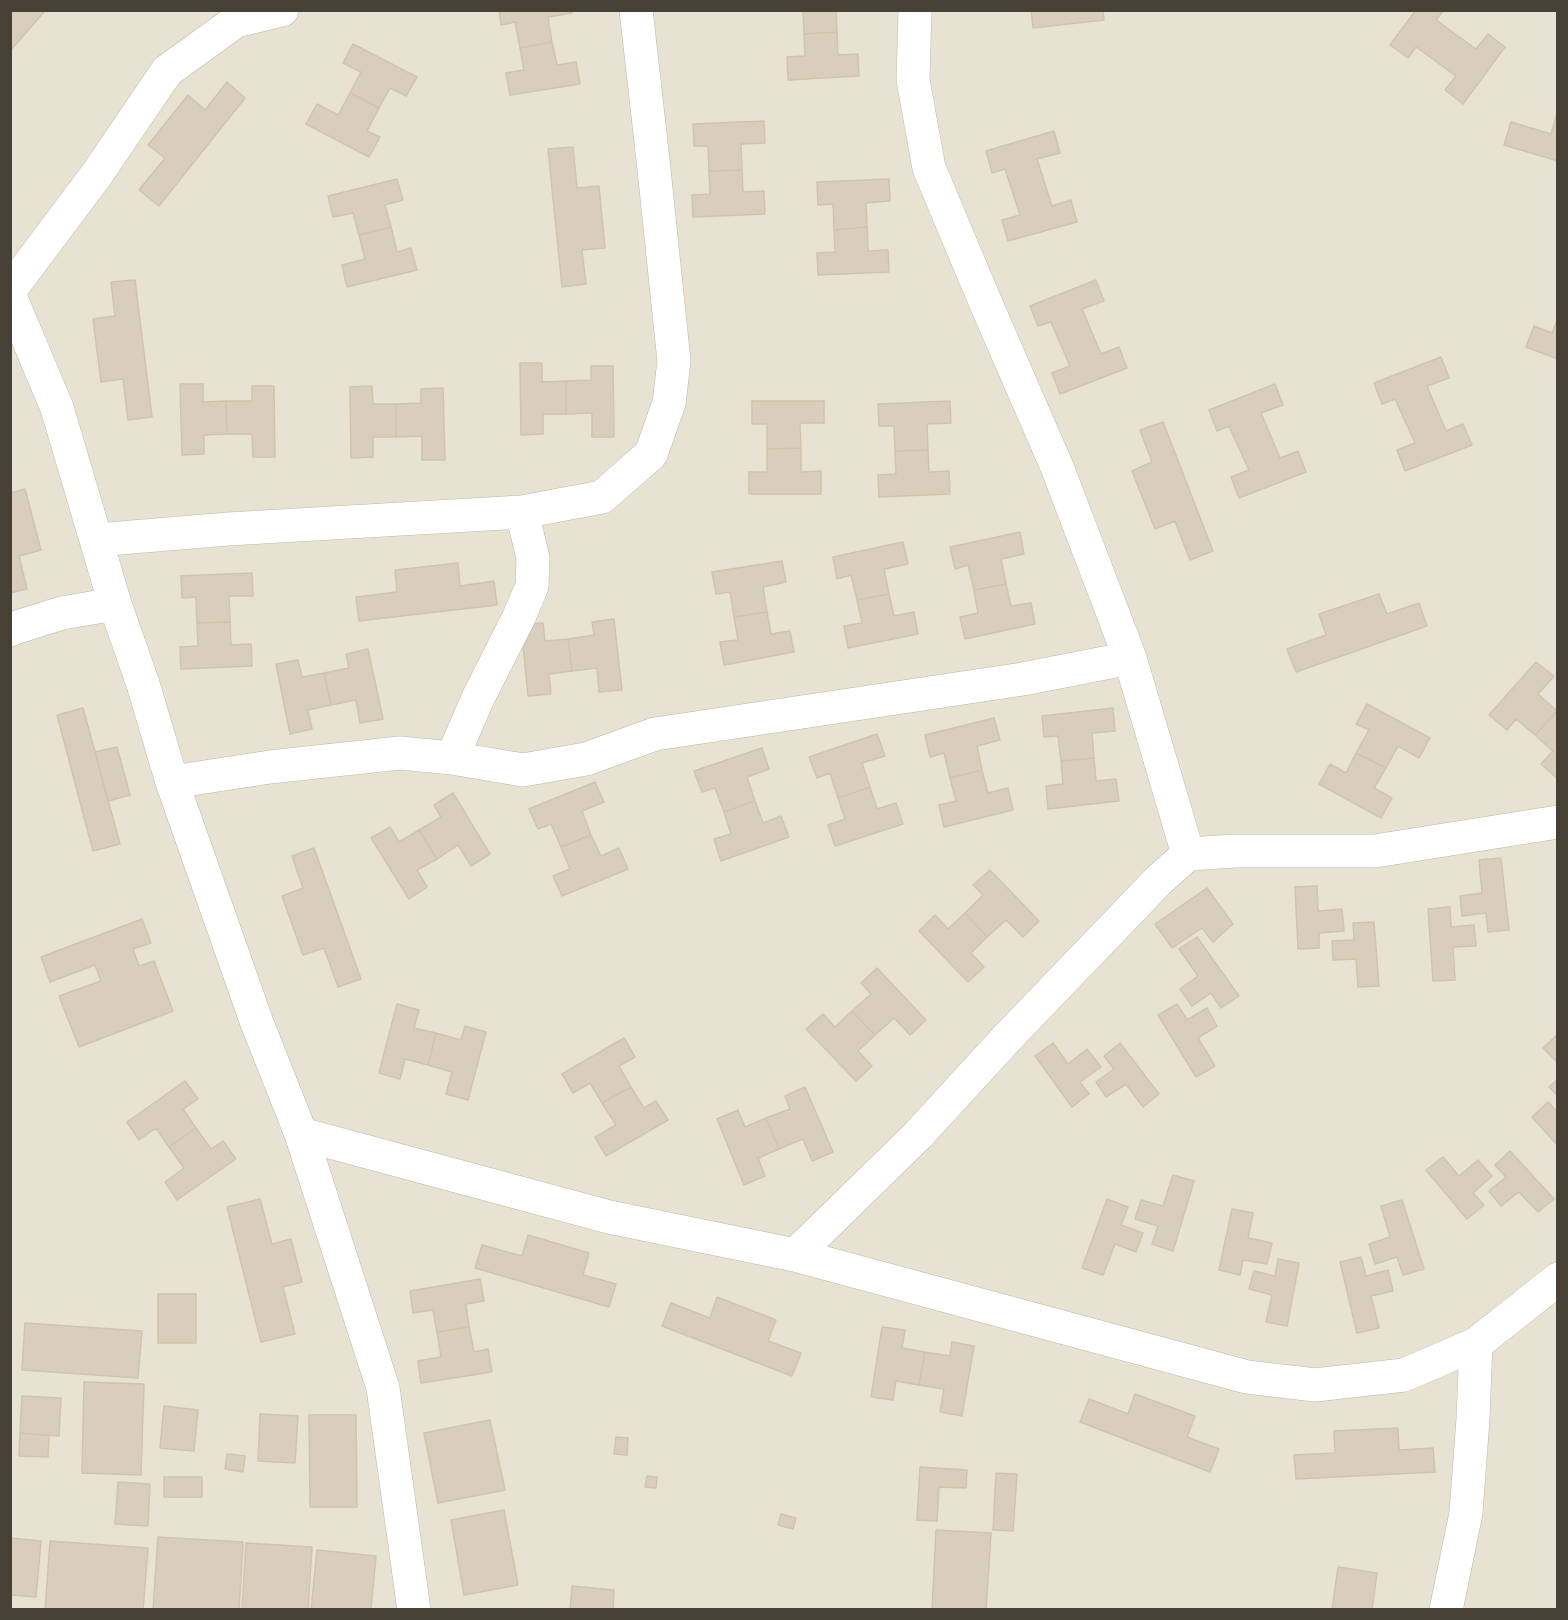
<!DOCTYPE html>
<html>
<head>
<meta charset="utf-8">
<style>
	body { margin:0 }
	#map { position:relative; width:1568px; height:1620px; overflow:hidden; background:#f4f0e5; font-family:"Roboto Condensed",sans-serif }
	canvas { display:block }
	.frame { position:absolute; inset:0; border:12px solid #474034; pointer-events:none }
</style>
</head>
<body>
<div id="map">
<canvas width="1568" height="1620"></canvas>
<div class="frame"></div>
</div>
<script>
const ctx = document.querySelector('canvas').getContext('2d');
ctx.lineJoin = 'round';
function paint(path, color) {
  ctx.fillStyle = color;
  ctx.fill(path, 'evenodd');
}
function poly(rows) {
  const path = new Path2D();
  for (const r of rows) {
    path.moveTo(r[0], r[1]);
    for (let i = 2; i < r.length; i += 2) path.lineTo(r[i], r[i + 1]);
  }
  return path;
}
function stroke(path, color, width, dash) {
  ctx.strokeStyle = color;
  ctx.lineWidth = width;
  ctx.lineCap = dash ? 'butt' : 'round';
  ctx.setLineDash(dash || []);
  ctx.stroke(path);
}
paint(poly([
	[11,11,1557,11,1557,1609,11,1609]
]), '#e8e2d3');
const building = poly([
	[10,10,14,12,15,10,42,10,44,12,10,51,10,10],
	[499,10,571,10,572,13,548,17,552,42,520,48,515,22,501,25,499,10],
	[803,10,836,10,837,32,804,34,803,10],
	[1031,10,1103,10,1104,20,1033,28,1031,10],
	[1416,10,1444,10,1436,20,1476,49,1488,34,1505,47,1463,104,1445,90,1456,76,1416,47,1408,58,1390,45,1416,10],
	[837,32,838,55,858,54,859,76,788,80,787,57,805,56,804,34,837,32],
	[552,42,557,65,576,62,580,84,510,95,506,73,524,70,520,48,552,42],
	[353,44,417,77,406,96,390,88,379,108,350,93,361,72,343,63,353,44],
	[227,82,245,98,159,206,139,190,165,158,148,145,188,95,205,110,227,82],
	[350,93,379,108,367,131,380,137,369,157,306,124,317,104,338,115,350,93],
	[1557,113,1558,161,1504,145,1511,122,1551,134,1557,113],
	[764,121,765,143,741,144,742,170,709,171,708,146,694,146,693,124,764,121],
	[1054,131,1060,153,1037,159,1052,206,1071,200,1077,222,1008,241,1002,220,1020,215,1005,169,992,173,986,151,1054,131],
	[573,147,577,188,599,186,605,248,582,250,586,284,562,287,548,149,573,147],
	[742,170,743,192,764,191,765,214,693,217,692,195,710,194,709,171,742,170],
	[397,179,403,200,385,205,391,227,359,235,353,213,333,217,328,196,397,179],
	[889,179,890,201,866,203,867,227,834,230,833,204,818,205,817,182,889,179],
	[391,227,397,252,411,248,417,270,347,287,342,265,365,259,359,235,391,227],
	[867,227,868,251,888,250,889,272,818,275,817,253,835,252,834,230,867,227],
	[135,280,152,417,128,420,123,379,101,382,93,319,115,316,111,282,135,280],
	[1096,280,1104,301,1082,309,1101,354,1119,347,1127,368,1060,394,1052,373,1070,366,1051,322,1038,326,1030,306,1096,280],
	[1558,318,1558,359,1526,347,1534,326,1552,333,1558,318],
	[1441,357,1449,378,1427,386,1446,431,1463,424,1472,445,1405,471,1397,450,1415,443,1395,399,1382,404,1374,383,1441,357],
	[520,363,542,363,542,382,566,381,566,414,543,414,543,434,521,435,520,363],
	[591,366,613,366,614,437,592,437,592,413,566,414,566,381,591,380,591,366],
	[180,384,203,384,203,402,226,401,227,434,204,435,204,454,182,455,180,384],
	[1275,384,1283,405,1261,413,1280,458,1298,451,1306,472,1239,498,1231,477,1249,470,1229,426,1217,431,1209,410,1275,384],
	[252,386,274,386,275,457,253,457,252,434,227,434,226,401,252,401,252,386],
	[372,386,373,404,396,404,396,437,373,437,373,457,351,458,350,387,372,386],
	[443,388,445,460,422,460,422,436,396,437,396,404,421,403,421,389,443,388],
	[752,401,824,401,824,423,800,423,801,448,767,449,767,424,752,424,752,401],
	[950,401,951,423,927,424,928,450,895,451,894,426,879,426,878,404,950,401],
	[1163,422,1213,551,1190,560,1175,521,1155,529,1132,471,1152,462,1140,430,1163,422],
	[801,448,801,472,821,471,821,494,749,494,749,472,767,472,767,449,801,448],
	[928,450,929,472,949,471,950,494,879,497,878,475,896,474,895,451,928,450],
	[25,489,41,550,19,556,27,589,10,593,10,493,25,489],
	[1020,532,1024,554,1001,559,1006,584,974,590,968,565,955,569,950,547,1020,532],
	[903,542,908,564,884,569,889,594,857,600,851,575,837,579,833,557,903,542],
	[782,561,786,582,763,587,767,612,734,617,730,592,716,594,712,572,782,561],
	[458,563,460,586,494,581,497,605,359,621,356,597,397,592,395,570,458,563],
	[252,573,253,596,229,596,230,622,197,623,196,597,182,598,181,576,252,573],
	[1006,584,1011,606,1031,603,1035,624,965,639,960,617,978,613,974,590,1006,584],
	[889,594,894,616,914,612,918,634,848,648,844,626,862,623,857,600,889,594],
	[1379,594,1387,614,1419,603,1427,626,1296,672,1287,649,1326,635,1319,614,1379,594],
	[767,612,771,634,790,631,794,652,724,665,720,642,738,640,734,617,767,612],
	[614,619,622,690,599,692,597,668,572,671,568,639,594,635,592,622,614,619],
	[230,622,231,645,251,644,252,666,181,669,180,647,198,646,197,623,230,622],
	[543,623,545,641,568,639,572,671,549,674,551,694,528,696,521,625,543,623],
	[368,649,383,719,360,723,356,700,331,705,324,673,349,668,346,654,368,649],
	[298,660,302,677,324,673,331,705,308,710,312,729,290,734,276,664,298,660],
	[1536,662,1554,676,1538,694,1557,711,1535,735,1516,719,1507,730,1489,715,1536,662],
	[1367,704,1430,738,1419,758,1398,746,1386,768,1356,753,1369,730,1356,724,1367,704],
	[83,708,120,844,93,851,57,715,83,708],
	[1113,708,1115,731,1092,733,1094,758,1061,761,1058,736,1044,737,1042,716,1113,708],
	[1557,711,1558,711,1558,779,1541,764,1553,751,1535,735,1557,711],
	[994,718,1000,740,977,746,982,770,950,778,944,753,930,757,925,735,994,718],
	[877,734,885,756,862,763,870,787,838,798,830,773,817,778,809,757,877,734],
	[117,747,130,795,108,801,95,752,117,747],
	[762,748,769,769,747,777,755,801,724,812,715,788,702,792,694,771,762,748],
	[1356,753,1386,768,1374,788,1392,798,1381,818,1319,784,1330,764,1346,773,1356,753],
	[1094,758,1096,781,1116,779,1119,801,1048,809,1046,786,1063,784,1061,761,1094,758],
	[982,770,988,793,1008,788,1013,810,944,827,939,805,956,801,950,778,982,770],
	[595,782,604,802,582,811,591,835,561,847,551,824,538,829,529,809,595,782],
	[870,787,877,809,896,803,903,824,835,846,828,825,845,819,838,798,870,787],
	[453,793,490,854,471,866,458,845,437,859,419,830,441,817,434,805,453,793],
	[755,801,763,823,781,816,789,837,721,861,714,839,731,834,724,812,755,801],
	[390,827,399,842,419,830,437,859,417,870,427,887,409,899,371,838,390,827],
	[591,835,601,856,619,848,628,869,562,896,553,876,570,869,561,847,591,835],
	[314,848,361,979,338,987,324,948,303,955,282,896,303,888,292,856,314,848],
	[1501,858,1509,930,1488,932,1486,913,1462,916,1460,896,1482,893,1479,860,1501,858],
	[990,870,1039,921,1023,937,1006,920,987,937,965,913,983,895,973,885,990,870],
	[1317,886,1318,911,1342,909,1344,931,1319,933,1319,948,1298,949,1295,887,1317,886],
	[1207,888,1233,924,1213,942,1202,928,1172,948,1155,924,1207,888],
	[1450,907,1451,927,1474,925,1476,946,1453,947,1455,980,1433,981,1428,909,1450,907],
	[965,913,987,937,971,953,984,967,968,982,919,931,935,915,948,929,965,913],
	[142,919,151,943,133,949,139,966,154,961,173,1011,79,1047,59,996,101,981,95,965,50,982,41,957,142,919],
	[1374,922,1379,986,1358,987,1356,959,1333,960,1332,941,1354,940,1353,923,1374,922],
	[1197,937,1239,996,1221,1008,1211,993,1192,1006,1180,989,1198,976,1179,949,1197,937],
	[877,968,926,1020,910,1035,894,1018,875,1035,852,1011,871,994,861,983,877,968],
	[397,1004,419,1010,414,1028,436,1033,428,1065,405,1059,400,1079,379,1073,397,1004],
	[1177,1004,1187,1020,1207,1008,1217,1026,1198,1038,1215,1066,1196,1077,1158,1015,1177,1004],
	[852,1011,875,1035,858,1051,872,1066,856,1081,806,1029,823,1014,835,1027,852,1011],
	[465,1026,486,1032,468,1100,446,1094,452,1072,428,1065,436,1033,461,1040,465,1026],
	[1558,1034,1558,1063,1543,1048,1558,1034],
	[624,1038,635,1057,619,1066,631,1087,602,1103,590,1083,573,1093,562,1074,624,1038],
	[1053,1043,1068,1064,1087,1049,1101,1067,1080,1082,1089,1094,1072,1107,1035,1056,1053,1043],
	[1120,1043,1159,1094,1143,1107,1126,1084,1106,1097,1096,1082,1114,1069,1104,1056,1120,1043],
	[1558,1079,1558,1096,1549,1087,1558,1079],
	[185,1081,198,1099,183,1109,196,1128,169,1147,156,1128,139,1140,127,1122,185,1081],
	[631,1087,644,1108,656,1101,668,1120,606,1156,595,1137,616,1125,602,1103,631,1087],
	[805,1087,833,1152,812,1161,803,1139,779,1149,766,1118,790,1109,785,1096,805,1087],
	[1548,1102,1558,1113,1558,1146,1532,1117,1548,1102],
	[738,1110,745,1127,766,1118,779,1149,758,1158,765,1176,744,1185,717,1119,738,1110],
	[196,1128,211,1149,223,1141,236,1159,177,1200,165,1182,184,1168,169,1147,196,1128],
	[1510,1151,1554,1199,1538,1212,1519,1192,1501,1206,1489,1191,1506,1177,1495,1165,1510,1151],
	[1443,1157,1459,1176,1478,1160,1492,1176,1473,1193,1484,1205,1467,1219,1426,1170,1443,1157],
	[1173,1175,1194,1181,1173,1251,1152,1244,1158,1226,1135,1219,1141,1200,1163,1206,1173,1175],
	[260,1199,272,1244,291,1239,302,1282,283,1287,295,1334,261,1342,227,1207,260,1199],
	[1107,1199,1128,1207,1121,1225,1143,1233,1136,1252,1115,1244,1103,1275,1082,1268,1107,1199],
	[1402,1200,1424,1269,1403,1275,1397,1257,1375,1264,1369,1244,1390,1237,1381,1206,1402,1200],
	[1232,1209,1253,1213,1248,1238,1272,1243,1267,1264,1243,1260,1240,1275,1219,1270,1232,1209],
	[528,1235,589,1253,583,1275,616,1284,609,1307,475,1268,482,1245,522,1256,528,1235],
	[1361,1257,1366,1276,1388,1270,1393,1291,1371,1296,1379,1328,1357,1333,1340,1262,1361,1257],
	[1278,1259,1299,1263,1287,1326,1266,1322,1272,1295,1249,1289,1254,1271,1275,1276,1278,1259],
	[480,1279,484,1301,466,1304,469,1327,437,1332,433,1310,413,1313,410,1291,480,1279],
	[158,1294,196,1294,196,1343,158,1343,158,1294],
	[717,1297,776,1320,768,1341,801,1353,792,1376,662,1326,671,1303,710,1318,717,1297],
	[25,1323,142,1331,138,1378,22,1370,25,1323],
	[469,1327,474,1352,488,1349,492,1372,421,1383,418,1361,441,1357,437,1332,469,1327],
	[882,1327,905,1330,902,1348,925,1352,919,1385,896,1381,893,1400,871,1397,882,1327],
	[952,1342,974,1346,962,1416,940,1412,944,1389,919,1385,925,1352,950,1356,952,1342],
	[84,1382,144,1384,141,1475,82,1473,84,1382],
	[1135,1394,1195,1416,1187,1437,1219,1449,1210,1472,1080,1422,1089,1399,1128,1414,1135,1394],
	[22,1396,61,1398,59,1436,20,1433,22,1396],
	[164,1406,198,1410,194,1451,160,1448,164,1406],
	[260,1414,298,1416,295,1463,258,1461,260,1414],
	[309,1415,356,1415,357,1507,310,1507,309,1415],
	[490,1420,505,1490,438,1503,424,1433,490,1420],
	[1398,1428,1399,1450,1433,1448,1435,1472,1296,1479,1294,1455,1335,1453,1334,1431,1398,1428],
	[20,1433,49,1435,48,1457,19,1456,20,1433],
	[616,1437,628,1438,627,1455,614,1454,616,1437],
	[227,1454,245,1456,243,1472,225,1469,227,1454],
	[920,1467,967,1470,966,1488,939,1487,937,1521,917,1520,920,1467],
	[996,1473,1017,1474,1013,1531,993,1530,996,1473],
	[647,1476,657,1477,656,1488,645,1487,647,1476],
	[164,1477,202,1477,202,1497,164,1497,164,1477],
	[118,1482,150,1484,148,1526,115,1524,118,1482],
	[504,1510,518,1585,464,1595,451,1520,504,1510],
	[781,1514,796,1518,793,1529,778,1525,781,1514],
	[936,1530,991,1533,986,1610,932,1610,936,1530],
	[158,1537,243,1542,239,1610,153,1610,158,1537],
	[10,1538,41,1541,36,1597,10,1595,10,1538],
	[50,1541,148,1548,143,1610,45,1610,50,1541],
	[246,1543,312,1547,308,1610,242,1610,246,1543],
	[317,1550,376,1556,371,1610,311,1610,317,1550],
	[1338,1567,1377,1573,1372,1610,1332,1610,1338,1567],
	[572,1586,614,1590,613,1610,570,1610,572,1586]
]);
paint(building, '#d9cebd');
stroke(building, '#d2c3ad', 1.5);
const street = poly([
	[915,10,913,80,929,168,987,306,1057,467,1130,658,1188,854],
	[10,290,97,174,167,71,236,21,282,10],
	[10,296,57,408,115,604,143,684,172,782,257,1023,301,1134,383,1388,414,1610],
	[96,540,228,529,522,512,602,497,651,454,669,403,674,361,653,160,636,10],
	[10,630,14,628,62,613,115,604],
	[452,758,478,698,519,617,532,586,533,558,522,512],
	[172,782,270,767,400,753,452,758,523,770,586,759,655,734,1023,679,1130,658],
	[301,1134,609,1217,795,1255,1247,1377,1315,1385,1404,1375,1476,1344,1558,1279],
	[795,1255,918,1135,1007,1038,1159,880,1188,854,1235,851,1375,851,1558,822],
	[1446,1610,1466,1513,1473,1419,1476,1344]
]);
stroke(street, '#c0b8a7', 34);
stroke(street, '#fff', 33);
</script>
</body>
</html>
